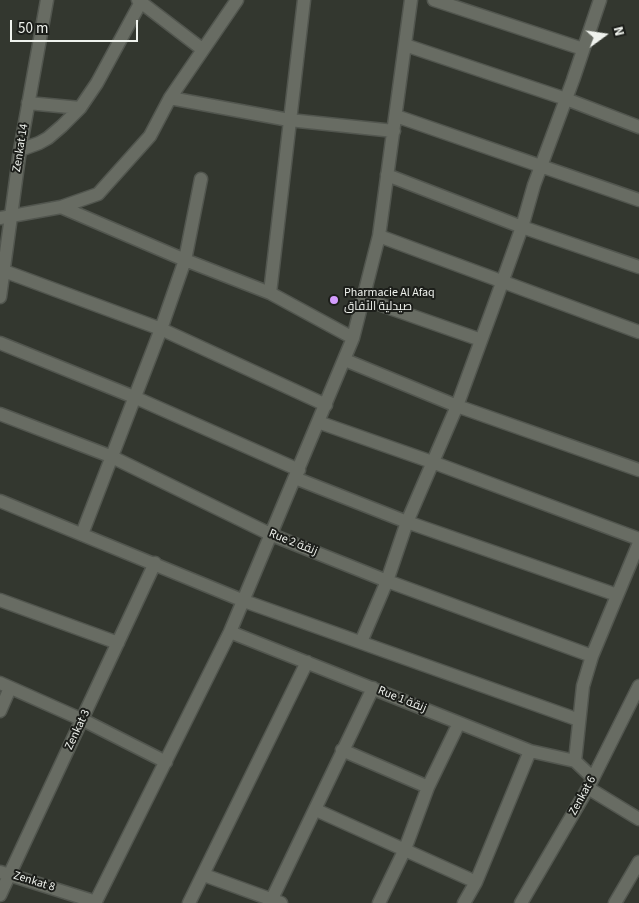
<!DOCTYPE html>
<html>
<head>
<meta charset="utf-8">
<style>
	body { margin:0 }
	#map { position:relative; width:639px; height:903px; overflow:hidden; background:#33372f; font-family:"Source Sans 3",sans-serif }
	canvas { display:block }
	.north { position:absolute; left:579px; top:10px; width:50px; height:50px; -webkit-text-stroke:4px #1c1e1a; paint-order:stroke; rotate:76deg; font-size:14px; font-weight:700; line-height:20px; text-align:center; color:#eff2ed }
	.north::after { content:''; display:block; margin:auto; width:18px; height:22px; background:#eff2ed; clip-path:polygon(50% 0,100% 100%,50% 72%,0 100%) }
	.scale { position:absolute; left:10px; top:20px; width:128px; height:22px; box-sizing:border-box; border:2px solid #eff2ed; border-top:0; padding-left:6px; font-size:15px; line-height:18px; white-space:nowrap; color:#eff2ed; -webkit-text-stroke:4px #1c1e1a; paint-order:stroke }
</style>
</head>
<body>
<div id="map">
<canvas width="639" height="903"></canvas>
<div class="north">N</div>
<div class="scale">50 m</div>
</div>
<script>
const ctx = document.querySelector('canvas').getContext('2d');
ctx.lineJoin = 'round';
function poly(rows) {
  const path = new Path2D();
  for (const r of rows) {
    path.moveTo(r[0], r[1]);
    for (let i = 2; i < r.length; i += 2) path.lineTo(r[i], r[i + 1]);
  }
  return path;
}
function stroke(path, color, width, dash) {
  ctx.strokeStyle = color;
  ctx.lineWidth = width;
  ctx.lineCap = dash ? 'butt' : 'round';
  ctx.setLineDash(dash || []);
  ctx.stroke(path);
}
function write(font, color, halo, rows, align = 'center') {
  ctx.font = font + ' "Source Sans 3",Cairo,sans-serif';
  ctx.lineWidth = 4;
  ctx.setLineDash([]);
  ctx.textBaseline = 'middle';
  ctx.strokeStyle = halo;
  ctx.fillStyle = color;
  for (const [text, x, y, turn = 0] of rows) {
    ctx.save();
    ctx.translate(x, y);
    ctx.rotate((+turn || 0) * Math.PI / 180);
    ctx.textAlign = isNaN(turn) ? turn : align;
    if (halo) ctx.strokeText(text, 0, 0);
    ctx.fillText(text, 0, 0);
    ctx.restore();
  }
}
const street = poly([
	[138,0,202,49],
	[434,0,583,49],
	[405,45,566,99,639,127],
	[170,98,289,120,394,131],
	[28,103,80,108],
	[396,116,639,200],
	[20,150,39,143,48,138,62,126,80,108,97,83,142,0],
	[387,175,522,227,639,267],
	[61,207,185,260,270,293,353,338],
	[0,218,61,207,98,194,150,136,170,98,237,0],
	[379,236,639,332],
	[4,271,161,329,326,405],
	[270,293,304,0],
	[0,297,20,150,47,0],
	[364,299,481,340],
	[0,343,134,397,299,470],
	[345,360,457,406,639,470],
	[0,414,110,456,272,535,387,581,592,656],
	[318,422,432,462,639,539],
	[295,478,407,522,617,595],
	[0,501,244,601,579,720],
	[82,534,161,329,185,260,201,179],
	[0,600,118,643],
	[230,632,530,751,575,761],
	[361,642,387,581,407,522,457,406,494,305,522,227,534,185,573,80,600,0],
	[0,683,83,720,166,762],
	[0,711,10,688],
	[342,750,428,787],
	[593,778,575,761,583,686,592,656,639,543],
	[588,788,639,819],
	[316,810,476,882],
	[0,872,96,902],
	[204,875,281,903],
	[0,895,155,563],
	[95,903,230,632,353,338,379,236,411,0],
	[189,903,307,662],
	[270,903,373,688],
	[379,903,405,849,428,787,459,723],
	[464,903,476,882,530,751],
	[521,903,588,788,639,686],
	[615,903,639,862]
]);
stroke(street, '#52564f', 15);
stroke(street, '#686c63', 12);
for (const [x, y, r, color] of [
	[334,300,5,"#d39cfd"]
]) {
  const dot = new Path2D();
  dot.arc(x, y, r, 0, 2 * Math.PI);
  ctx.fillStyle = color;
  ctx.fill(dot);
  stroke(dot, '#1c1e1a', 2);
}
write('12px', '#eff2ed', '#1c1e1a', [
	["Zenkat 14",21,148,-81],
	["Rue 2 زنقة",293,543,22],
	["Rue 1 زنقة",402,700,22],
	["Zenkat 3",78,730,-65],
	["Zenkat 6",583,796,-61],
	["Zenkat 8",34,882,17]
]);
write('12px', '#eff2ed', '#1c1e1a', [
	["Pharmacie Al Afaq",344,293],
	["صيدلية الاًفاق",344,307]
], 'left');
</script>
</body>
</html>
